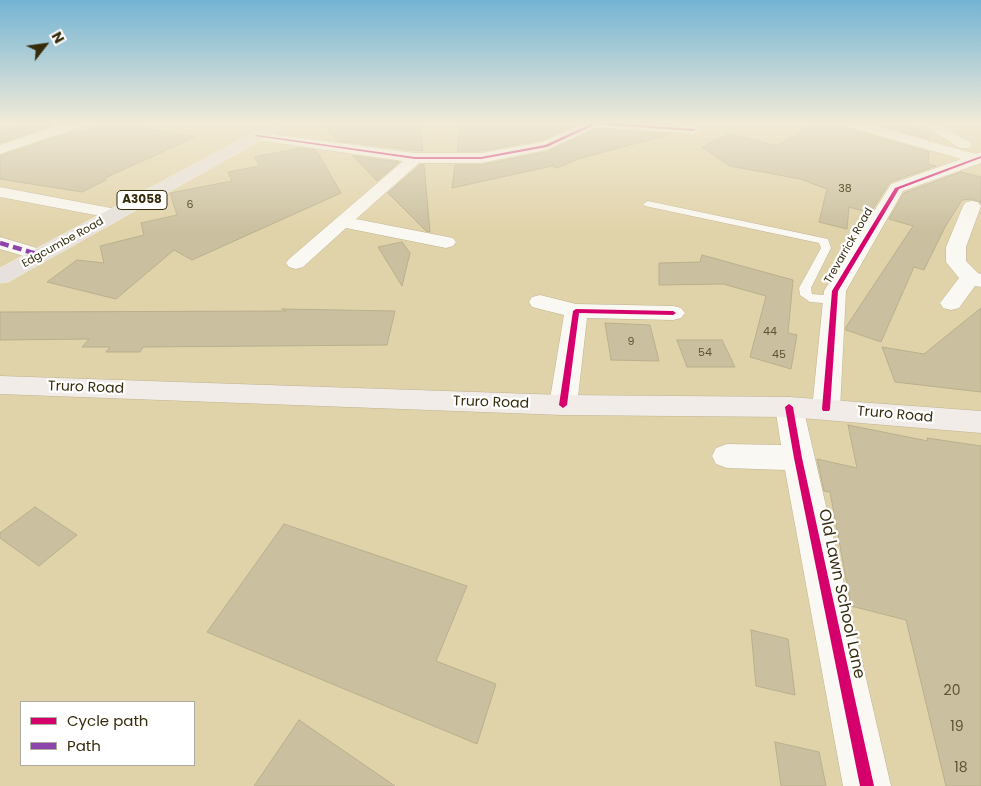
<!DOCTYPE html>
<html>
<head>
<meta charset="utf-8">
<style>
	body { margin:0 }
	#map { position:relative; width:981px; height:786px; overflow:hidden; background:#e1d3a9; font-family:Poppins,sans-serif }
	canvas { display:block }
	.legend { position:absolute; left:20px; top:701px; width:175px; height:65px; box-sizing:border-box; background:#fff; border:1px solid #afab9e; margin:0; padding:6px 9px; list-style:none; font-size:15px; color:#362c0c }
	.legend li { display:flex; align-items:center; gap:10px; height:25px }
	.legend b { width:25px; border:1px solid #afab9e }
	.north { position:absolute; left:20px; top:20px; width:50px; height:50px; -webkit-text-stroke:4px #fff; paint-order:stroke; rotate:60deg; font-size:14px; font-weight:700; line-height:20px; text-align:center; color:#362c0c }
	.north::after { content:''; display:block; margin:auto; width:18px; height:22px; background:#362c0c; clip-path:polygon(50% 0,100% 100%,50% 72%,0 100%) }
</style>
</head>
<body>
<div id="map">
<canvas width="981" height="786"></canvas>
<ul class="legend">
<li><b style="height:6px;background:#d6006c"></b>Cycle path</li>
<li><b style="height:6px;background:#8e44ad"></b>Path</li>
</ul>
<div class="north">N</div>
</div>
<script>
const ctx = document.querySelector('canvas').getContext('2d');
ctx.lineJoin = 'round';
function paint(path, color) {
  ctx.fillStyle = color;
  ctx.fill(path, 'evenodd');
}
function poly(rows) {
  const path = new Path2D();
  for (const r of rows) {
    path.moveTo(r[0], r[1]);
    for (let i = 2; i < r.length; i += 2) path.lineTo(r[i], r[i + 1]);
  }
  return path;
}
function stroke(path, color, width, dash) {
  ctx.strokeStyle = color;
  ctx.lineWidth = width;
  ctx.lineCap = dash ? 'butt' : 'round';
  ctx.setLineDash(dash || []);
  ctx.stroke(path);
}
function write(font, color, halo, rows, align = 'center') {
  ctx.font = font + ' Poppins,sans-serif';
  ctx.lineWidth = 4.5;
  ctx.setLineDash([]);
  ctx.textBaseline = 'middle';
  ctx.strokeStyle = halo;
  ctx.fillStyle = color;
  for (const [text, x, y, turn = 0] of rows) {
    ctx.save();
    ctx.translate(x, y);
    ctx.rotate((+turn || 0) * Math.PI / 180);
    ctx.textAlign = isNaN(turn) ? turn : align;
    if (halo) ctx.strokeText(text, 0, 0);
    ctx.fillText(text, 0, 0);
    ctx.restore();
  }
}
const building = poly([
	[34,122,43,122,52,125,0,143,0,131,34,122],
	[111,122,195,137,105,178,106,180,82,192,0,179,0,156,70,132,81,132,111,122],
	[320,122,420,122,423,151,338,141,320,122],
	[461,122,583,122,541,140,481,151,457,151,461,122],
	[817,122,841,126,929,152,928,164,936,166,890,182,870,213,849,207,847,229,819,222,827,189,800,179,730,166,702,147,729,133,777,146,817,122],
	[879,122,892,122,930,133,929,139,873,123,879,122],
	[597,129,671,134,578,159,557,168,552,166,452,188,455,165,481,165,546,152,597,129],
	[300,148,316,150,341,193,192,260,174,250,116,299,47,282,77,260,104,263,100,246,144,235,141,223,177,215,170,193,232,181,228,172,260,166,254,157,300,148],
	[353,156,399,162,377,181,353,156],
	[420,165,424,165,430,232,426,231,388,193,420,165],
	[961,172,981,177,981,203,972,199,962,200,945,227,924,270,914,267,881,342,846,330,846,327,913,226,889,219,904,193,961,172],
	[402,242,410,253,402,286,378,247,402,242],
	[702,255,793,280,788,333,797,335,791,369,750,357,766,296,723,284,659,285,659,263,700,262,702,255],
	[981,308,981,392,895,382,882,347,924,354,981,308],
	[282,309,395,311,387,345,143,347,140,352,106,352,110,347,82,347,89,339,0,340,0,312,286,311,282,309],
	[605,323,650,325,659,361,611,360,605,323],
	[677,340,722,340,735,367,687,367,677,340],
	[848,425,928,441,927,438,981,446,981,786,946,786,906,620,851,606,830,492,824,491,817,459,857,468,848,425],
	[35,507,77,535,39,566,0,538,0,533,35,507],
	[284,524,467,586,436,661,496,684,477,744,207,632,284,524],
	[751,630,788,639,795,695,756,686,751,630],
	[299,720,395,786,254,786,299,720],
	[775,742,819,752,826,786,781,786,775,742]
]);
paint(building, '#cabf9e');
stroke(building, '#b9af8d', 1);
const service = poly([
	[648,201,828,239,831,248,811,288,812,294,834,296,840,300,834,304,810,302,800,295,799,288,821,248,819,243,645,206,643,204,648,201]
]);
const minor = poly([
	[68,122,80,122,82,124,80,127,0,154,0,145,68,122],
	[587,122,636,122,694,126,701,130,694,134,597,127,546,150,481,163,419,163,356,219,453,238,456,242,453,246,446,248,346,228,303,267,296,269,289,267,286,263,289,259,403,161,257,140,252,139,250,136,252,133,257,132,415,153,481,153,542,142,587,122],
	[840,122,861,122,976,154,981,152,981,163,903,191,846,291,840,409,836,416,826,419,816,416,812,409,824,291,891,184,961,159,842,125,840,122],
	[918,122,934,122,970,142,972,145,970,148,960,148,918,122],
	[0,187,116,209,122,210,125,214,122,218,116,219,0,197,0,187],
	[972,201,978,202,981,206,966,247,966,261,978,273,981,274,981,287,975,286,959,308,951,310,943,308,940,303,959,278,946,262,946,247,963,206,966,202,972,201],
	[0,237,47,251,50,255,47,259,40,261,0,249,0,237],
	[540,295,576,304,673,306,681,308,685,313,681,318,673,320,587,318,577,405,573,412,563,415,553,412,549,405,564,315,532,307,529,302,532,297,540,295],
	[789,397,799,400,803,407,891,786,843,786,785,470,727,468,716,464,712,456,716,448,727,444,781,445,775,407,779,400,789,397]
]);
const secondary = poly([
	[0,376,563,395,789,397,981,411,981,433,789,417,563,415,0,394,0,376]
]);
const primary = poly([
	[273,122,290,122,288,125,8,282,0,283,0,268,273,122]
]);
stroke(service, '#beb392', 1);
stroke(minor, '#beb392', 1);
stroke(secondary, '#beb392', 1);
stroke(primary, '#f2ebd8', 1);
paint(service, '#faf8f2');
paint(minor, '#faf8f2');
paint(secondary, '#f1ece8');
paint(primary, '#e7e1de');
stroke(poly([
	[0,243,40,255]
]), '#8e44ad', 4.5, [9, 4.5]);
paint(poly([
	[595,122,694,129,696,130,694,131,596,124,547,147,481,159,415,159,255,136,257,135,415,157,481,157,545,145,595,122],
	[981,156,981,158,899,189,838,291,830,409,829,411,823,411,822,409,832,291,895,188,981,156],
	[576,309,673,311,676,313,673,315,579,313,567,405,563,408,559,405,573,311,576,309],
	[789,404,793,407,802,458,874,786,860,786,794,458,785,407,789,404]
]), '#d6006c');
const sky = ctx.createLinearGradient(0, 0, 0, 232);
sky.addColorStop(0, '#74b4d4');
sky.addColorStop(0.53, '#f2ebd8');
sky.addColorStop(1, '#f2ebd800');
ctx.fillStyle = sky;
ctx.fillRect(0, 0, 981, 232);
write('11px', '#5c5231', null, [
	["38",845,189],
	["6",190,205],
	["44",770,332],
	["9",631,342],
	["54",705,353],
	["45",779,355]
]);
write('11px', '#362c0c', '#fff', [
	["Edgcumbe Road",63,243,-29],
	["Trevarrick Road",849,246,-60]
]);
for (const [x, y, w] of [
	[142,200,50]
]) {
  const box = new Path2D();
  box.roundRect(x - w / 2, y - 9.5, w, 19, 4);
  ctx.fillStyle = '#fff';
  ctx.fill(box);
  stroke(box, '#362c0c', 1);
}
write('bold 12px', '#362c0c', null, [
	["A3058",142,200]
]);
write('14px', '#362c0c', '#fff', [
	["Truro Road",86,388,2],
	["Truro Road",491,403,2],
	["Truro Road",895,415,5]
]);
write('14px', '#5c5231', null, [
	["20",952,691],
	["19",957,727],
	["18",961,768]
]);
write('16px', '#362c0c', '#fff', [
	["Old Lawn School Lane",841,594,78]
]);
</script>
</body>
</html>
